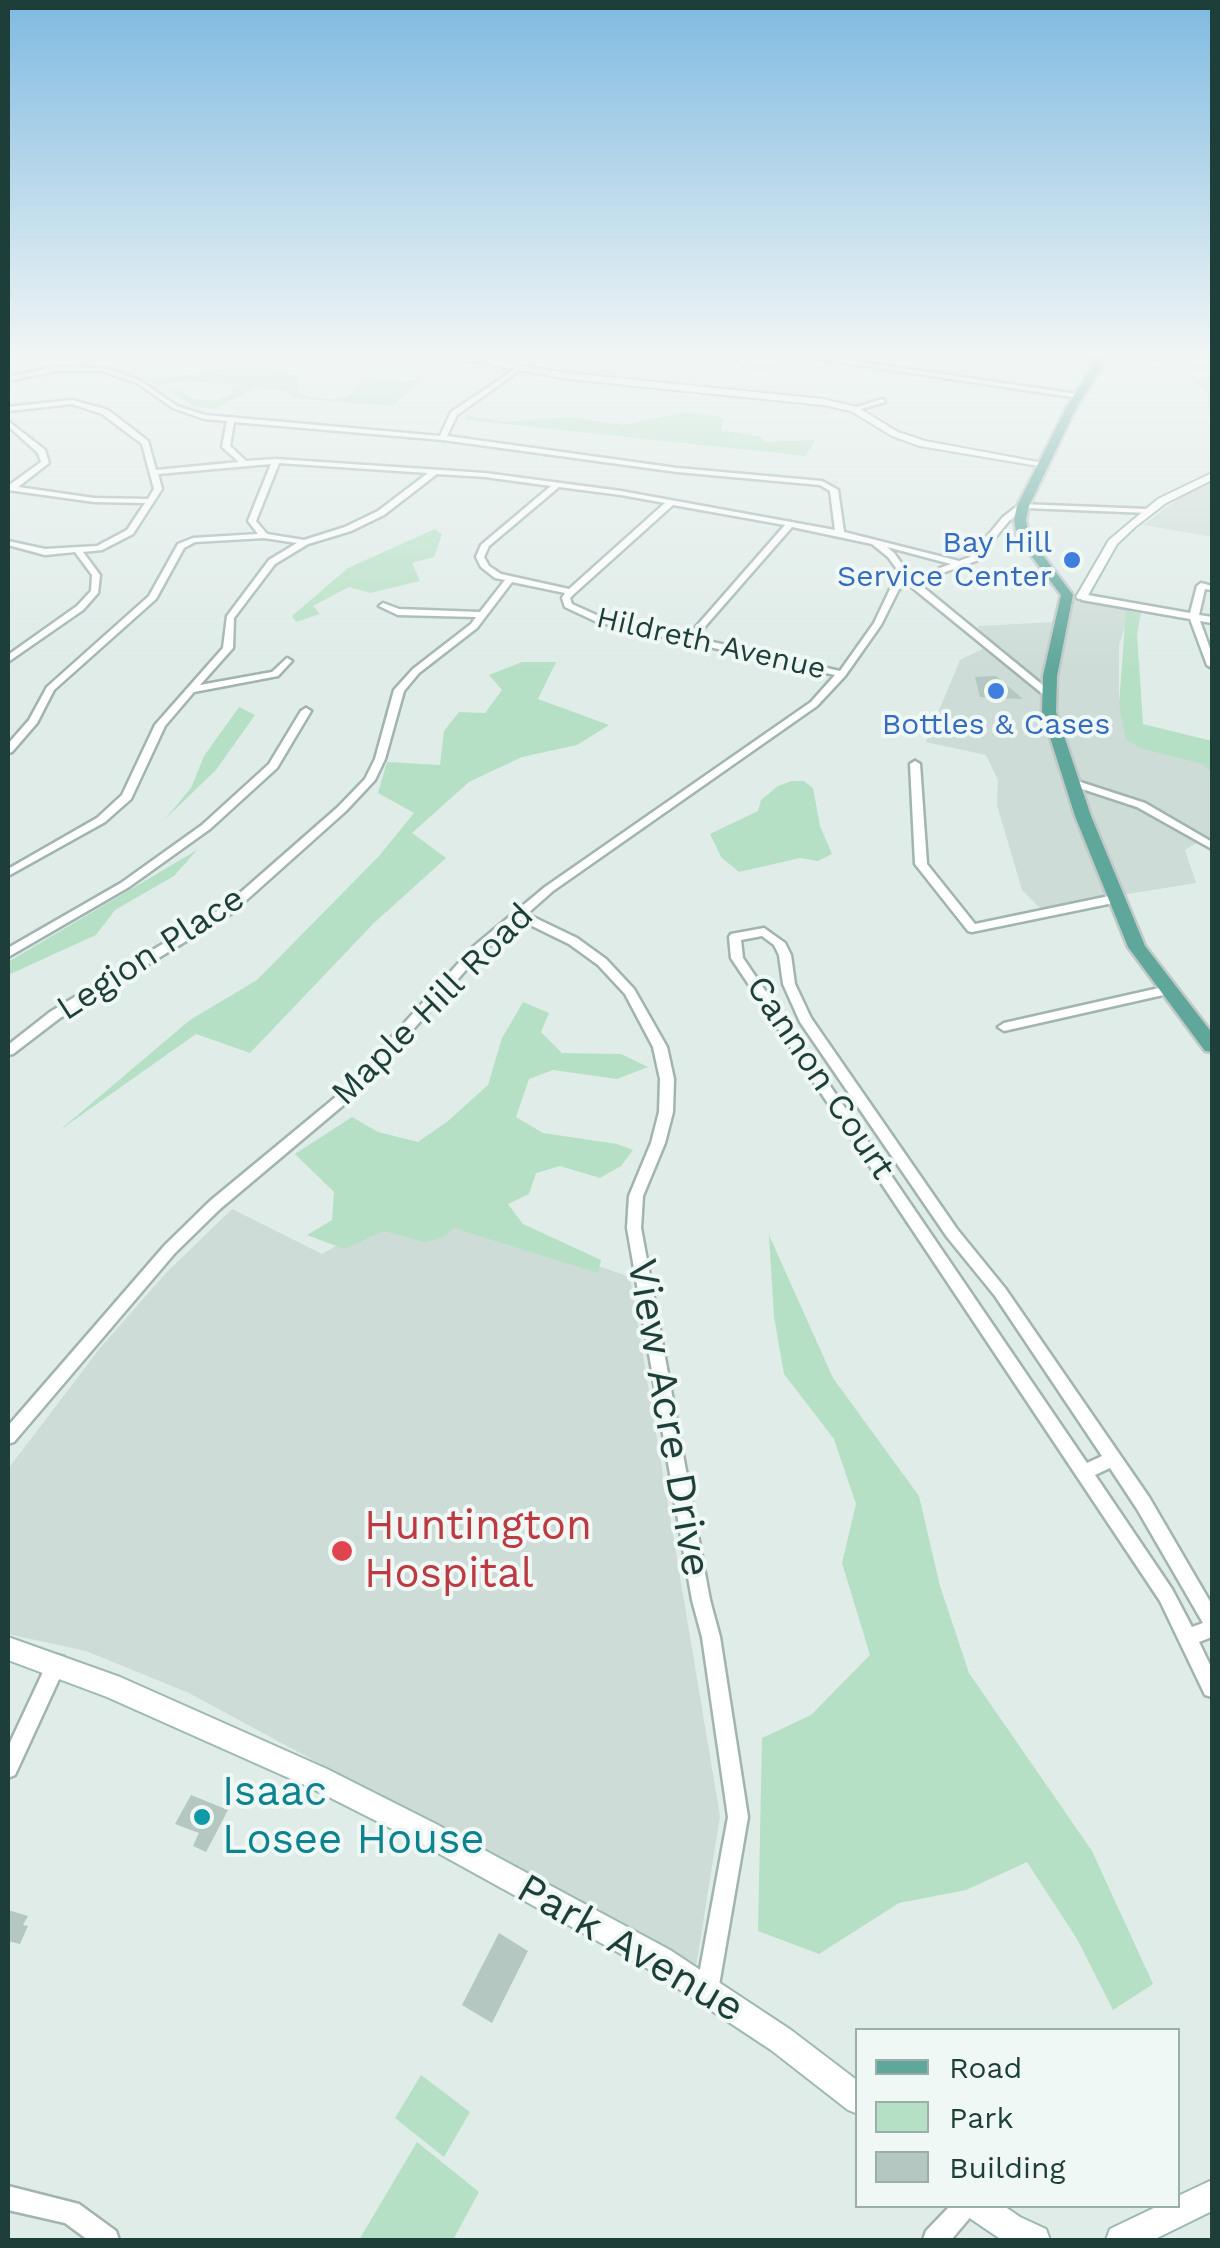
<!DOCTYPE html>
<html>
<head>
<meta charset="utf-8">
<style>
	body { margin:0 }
	#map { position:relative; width:1220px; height:2248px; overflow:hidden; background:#dfece8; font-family:"Work Sans",sans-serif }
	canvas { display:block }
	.frame { position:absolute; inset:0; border:10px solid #1e3e39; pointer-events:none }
	.legend { position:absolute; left:855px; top:2028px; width:325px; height:180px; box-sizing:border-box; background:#f0f8f5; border:2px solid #9caeaa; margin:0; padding:12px 18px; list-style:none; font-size:30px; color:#1e3e39 }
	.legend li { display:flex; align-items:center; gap:20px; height:50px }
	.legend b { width:50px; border:2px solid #9caeaa }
</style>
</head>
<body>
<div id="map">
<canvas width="1220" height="2248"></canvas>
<div class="frame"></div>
<ul class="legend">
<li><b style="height:12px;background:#5fa69b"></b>Road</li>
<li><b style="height:28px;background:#b6e0c5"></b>Park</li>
<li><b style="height:28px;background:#b4c7c1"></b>Building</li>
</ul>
</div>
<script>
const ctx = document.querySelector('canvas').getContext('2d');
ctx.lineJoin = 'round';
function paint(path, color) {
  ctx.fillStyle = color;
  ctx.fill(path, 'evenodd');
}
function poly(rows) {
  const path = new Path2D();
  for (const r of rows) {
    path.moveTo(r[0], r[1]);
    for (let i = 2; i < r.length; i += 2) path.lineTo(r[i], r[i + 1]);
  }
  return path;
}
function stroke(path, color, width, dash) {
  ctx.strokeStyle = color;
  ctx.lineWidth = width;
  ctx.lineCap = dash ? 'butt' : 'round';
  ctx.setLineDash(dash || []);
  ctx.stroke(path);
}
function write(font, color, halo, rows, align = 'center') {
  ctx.font = font + ' "Work Sans",sans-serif';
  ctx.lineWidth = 8;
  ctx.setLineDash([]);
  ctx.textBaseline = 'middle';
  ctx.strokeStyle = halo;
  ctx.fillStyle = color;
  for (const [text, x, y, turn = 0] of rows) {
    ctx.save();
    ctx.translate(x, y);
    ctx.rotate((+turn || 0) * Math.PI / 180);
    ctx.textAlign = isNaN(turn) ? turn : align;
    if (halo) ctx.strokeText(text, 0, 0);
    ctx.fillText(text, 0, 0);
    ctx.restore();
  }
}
paint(poly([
	[1212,480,1212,537,1143,525,1187,492],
	[1077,593,1133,602,1119,645,1119,703,1131,739,1212,764,1212,840,1198,842,1185,850,1196,883,1040,908,1022,890,997,805,998,780,986,755,926,742,960,660,984,648,978,626,1054,622],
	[232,1209,322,1254,371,1226,454,1216,630,1277,720,1816,696,1967,189,1693,86,1651,8,1634,8,1469,100,1348,166,1273]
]), '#cddcd7');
paint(poly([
	[686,355,766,355,809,364,784,363,771,370,753,369],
	[1212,355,1212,411,1209,410,1207,392,1194,382,1206,381,1209,372,1123,356],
	[268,367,299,377,298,394,323,399,348,397,363,381,421,380,392,406,293,398,281,390,256,388,214,409,194,407,171,391,181,390,194,399,216,401,229,395,235,385,186,381,160,385,147,381,229,368],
	[687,412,724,418,721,430,762,437,764,442,816,440,805,456,467,420,465,415,505,422,570,417,623,425],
	[435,529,442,534,434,557,412,563,420,581,370,593,349,587,313,606,320,614,296,622,292,616,348,568],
	[1126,611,1141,613,1137,634,1143,724,1212,741,1212,774,1203,764,1143,749,1126,740,1119,704],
	[522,662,556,662,538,699,609,725,577,745,522,757,469,782,412,833,446,858,374,923,250,1053,196,1034,60,1130,190,1020,257,980,379,856,414,813,378,793,387,762,440,765,444,731,459,712,485,713,502,690,489,675],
	[239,707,255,715,216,770,165,819,191,788,204,756],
	[792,781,804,781,813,788,820,826,832,854,818,861,800,858,739,872,721,857,710,834,758,811,761,800,778,786],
	[197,850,174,876,115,910,96,935,8,975,8,962],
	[523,1002,549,1013,541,1032,562,1053,621,1054,648,1067,617,1079,553,1070,529,1079,516,1117,543,1133,617,1144,633,1150,621,1166,600,1178,560,1166,536,1173,529,1194,508,1204,523,1224,601,1260,598,1273,454,1228,442,1238,425,1242,384,1231,344,1249,307,1235,332,1220,334,1192,295,1154,352,1117,378,1132,418,1142,448,1121,488,1085,502,1038],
	[769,1235,833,1378,919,1496,940,1586,969,1673,1092,1851,1153,1984,1113,2010,1077,1939,1027,1862,966,1890,899,1903,819,1954,758,1931,762,1738,811,1715,870,1655,842,1563,856,1504,834,1439,784,1374,774,1317],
	[421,2075,470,2112,444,2157,395,2118],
	[417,2142,479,2192,453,2240,359,2240]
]), '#b6e0c5');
paint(poly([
	[996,676,1023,699,980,697,975,677],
	[191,1795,228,1810,206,1852,193,1846,199,1833,175,1824],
	[8,1910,28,1916,23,1925,28,1926,20,1944,8,1941],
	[499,1933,528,1951,492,2023,462,2005]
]), '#b4c7c1');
const minor = poly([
	[503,355,510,355,498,366,494,366,494,364,503,355],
	[826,357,1078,394,1081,396,1078,398,824,360,826,357],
	[55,367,105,368,141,381,177,406,205,415,440,436,451,412,518,367,520,370,457,415,447,436,677,468,822,481,838,490,844,532,959,561,970,557,1003,517,1020,504,1148,509,1152,511,1148,513,1025,508,1009,521,976,561,917,582,1050,691,1050,695,1044,695,909,585,899,589,881,625,845,676,817,706,553,891,527,914,577,938,606,959,634,989,667,1047,674,1079,673,1112,665,1143,643,1196,641,1228,710,1600,720,1637,748,1817,718,1991,715,1999,707,2002,699,1999,696,1991,728,1817,702,1637,692,1600,627,1228,629,1196,651,1143,659,1112,660,1079,653,1047,625,994,598,965,569,944,520,920,481,953,353,1097,220,1209,175,1253,14,1442,8,1444,8,1426,165,1245,210,1201,343,1091,473,947,545,887,811,702,835,675,597,622,565,607,562,598,565,593,512,582,477,628,419,673,404,691,385,759,375,780,346,811,232,913,60,1018,13,1054,8,1055,8,1045,50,1012,224,907,338,807,365,779,375,759,394,690,413,669,471,624,476,617,398,615,379,606,383,603,399,609,480,612,505,580,495,578,481,567,476,557,481,545,551,486,485,477,437,474,384,515,351,531,308,544,275,564,234,618,233,648,200,685,272,672,287,658,292,661,290,663,278,676,194,692,165,726,131,799,105,822,8,876,8,869,97,818,122,795,155,725,223,648,227,616,269,560,297,543,264,538,195,542,184,548,156,599,54,690,37,723,12,752,8,753,8,744,29,720,47,687,149,596,178,544,193,538,258,534,248,521,271,464,158,474,162,489,133,534,102,550,83,552,100,575,98,593,83,610,8,662,8,655,77,606,91,591,92,575,75,552,45,555,8,545,8,541,45,549,97,546,127,530,145,503,94,502,8,490,8,486,41,462,38,453,8,426,8,421,45,450,49,463,18,487,94,498,148,499,154,489,142,444,102,414,72,404,8,411,8,407,72,400,108,410,148,441,156,470,239,462,222,447,227,421,204,419,173,408,137,383,102,371,55,371,8,381,8,377,55,367],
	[234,422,443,440,677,472,820,485,830,491,835,530,621,491,485,473,276,459,246,461,230,446,234,422],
	[279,463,428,473,378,511,345,527,304,540,267,534,256,521,279,463],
	[559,487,621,495,665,503,569,589,501,574,489,566,484,557,489,546,559,487],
	[673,505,785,525,687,637,603,618,572,604,570,598,574,594,673,505],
	[792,527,872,544,888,557,905,580,892,585,874,623,840,671,695,638,792,527],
	[887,547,951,564,912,578,894,553,887,547],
	[883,399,885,402,854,411,850,409,883,399],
	[1201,583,1212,586,1212,590,1205,589,1199,615,1212,617,1212,623,1200,621,1212,654,1212,668,1207,665,1190,619,1082,600,1078,597,1082,594,1190,613,1197,586,1201,583],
	[306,708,311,711,277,768,210,829,129,887,8,957,8,948,121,883,202,825,269,764,301,711,306,708],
	[915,761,920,764,927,864,975,924,1114,895,1120,899,1118,902,972,932,968,931,915,864,910,764,915,761],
	[1071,779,1145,803,1212,842,1212,849,1137,807,1067,784,1067,780,1071,779],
	[764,928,785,943,791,955,795,984,811,1018,957,1229,1005,1288,1149,1497,1212,1605,1212,1637,1199,1642,1212,1669,1212,1697,1205,1695,1160,1601,731,958,729,937,731,934,764,928],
	[762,936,774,945,779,955,783,984,800,1022,947,1237,995,1296,1102,1456,1087,1463,743,958,741,940,762,936],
	[1110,1468,1137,1509,1203,1623,1192,1627,1172,1589,1095,1475,1110,1468],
	[1168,986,1174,990,1172,993,1004,1031,998,1027,1004,1023,1168,986],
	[57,1655,64,1657,66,1664,15,1775,8,1778,8,1747,50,1657,57,1655],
	[8,2186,79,2204,116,2231,119,2240,88,2240,65,2223,8,2210,8,2186],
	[950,2206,977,2206,973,2214,951,2240,923,2240,926,2231,950,2206]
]);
const tertiary = poly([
	[436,355,456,355,567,373,823,399,857,407,898,432,925,441,1049,464,1044,467,920,446,892,436,851,411,823,405,567,379,436,355]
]);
const secondary = poly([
	[1212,473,1212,480,1166,503,1135,527,1117,544,1086,599,1078,599,1076,597,1109,540,1158,499,1212,473],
	[8,1637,120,1677,327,1769,436,1824,670,1950,791,2030,858,2081,858,2114,848,2110,771,2050,650,1970,418,1842,309,1787,107,1697,8,1660,8,1637],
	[1212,2180,1212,2211,1153,2240,1106,2240,1110,2229,1158,2206,1178,2206,1178,2196,1212,2180],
	[964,2206,1004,2206,1020,2217,1046,2229,1050,2240,1002,2240,968,2217,964,2206]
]);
const primary = poly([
	[1091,355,1101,355,1102,367,1076,408,1029,506,1026,520,1029,537,1073,595,1057,676,1056,712,1091,816,1145,946,1212,1033,1212,1052,1205,1051,1128,947,1075,816,1042,712,1043,676,1061,595,1017,537,1014,520,1017,506,1066,408,1092,367,1091,355]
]);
stroke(minor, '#a1b4b0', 5);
stroke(tertiary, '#a1b4b0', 4);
stroke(secondary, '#9db9b2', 4);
stroke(primary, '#c0c9c8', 5);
paint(minor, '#fff');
paint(tertiary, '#fff');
paint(secondary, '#fff');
paint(primary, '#5fa69b');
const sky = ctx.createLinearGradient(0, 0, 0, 670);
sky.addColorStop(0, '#7fbae1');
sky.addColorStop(0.53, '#f1f6f5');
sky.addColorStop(1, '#f1f6f500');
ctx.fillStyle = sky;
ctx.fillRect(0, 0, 1220, 670);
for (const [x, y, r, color] of [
	[1072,560,10,"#3f7fe0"],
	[996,691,10,"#3f7fe0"],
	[342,1551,12,"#e0444e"],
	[202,1817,10,"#0f9aa8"]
]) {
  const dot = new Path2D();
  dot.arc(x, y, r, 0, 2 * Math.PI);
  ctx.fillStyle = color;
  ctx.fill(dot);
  stroke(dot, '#f0f8f5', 4);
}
write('30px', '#366cbe', '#f0f8f5', [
	["Bay Hill",1052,543],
	["Service Center",1052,577],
	["Bottles & Cases",996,725,"center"]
], 'right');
write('30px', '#1e3e39', '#f0f8f5', [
	["Hildreth Avenue",711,644,13]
]);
write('35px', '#1e3e39', '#f0f8f5', [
	["Legion Place",151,954,-33],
	["Maple Hill Road",433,1005,-45],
	["Cannon Court",820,1078,56]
]);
write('42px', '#1e3e39', '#f0f8f5', [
	["View Acre Drive",668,1418,80],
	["Park Avenue",630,1949,30]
]);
write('42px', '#be3a42', '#f0f8f5', [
	["Huntington",364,1527],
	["Hospital",364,1575]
], 'left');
write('42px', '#0d838f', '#f0f8f5', [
	["Isaac",222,1793],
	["Losee House",222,1841]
], 'left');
</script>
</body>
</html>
